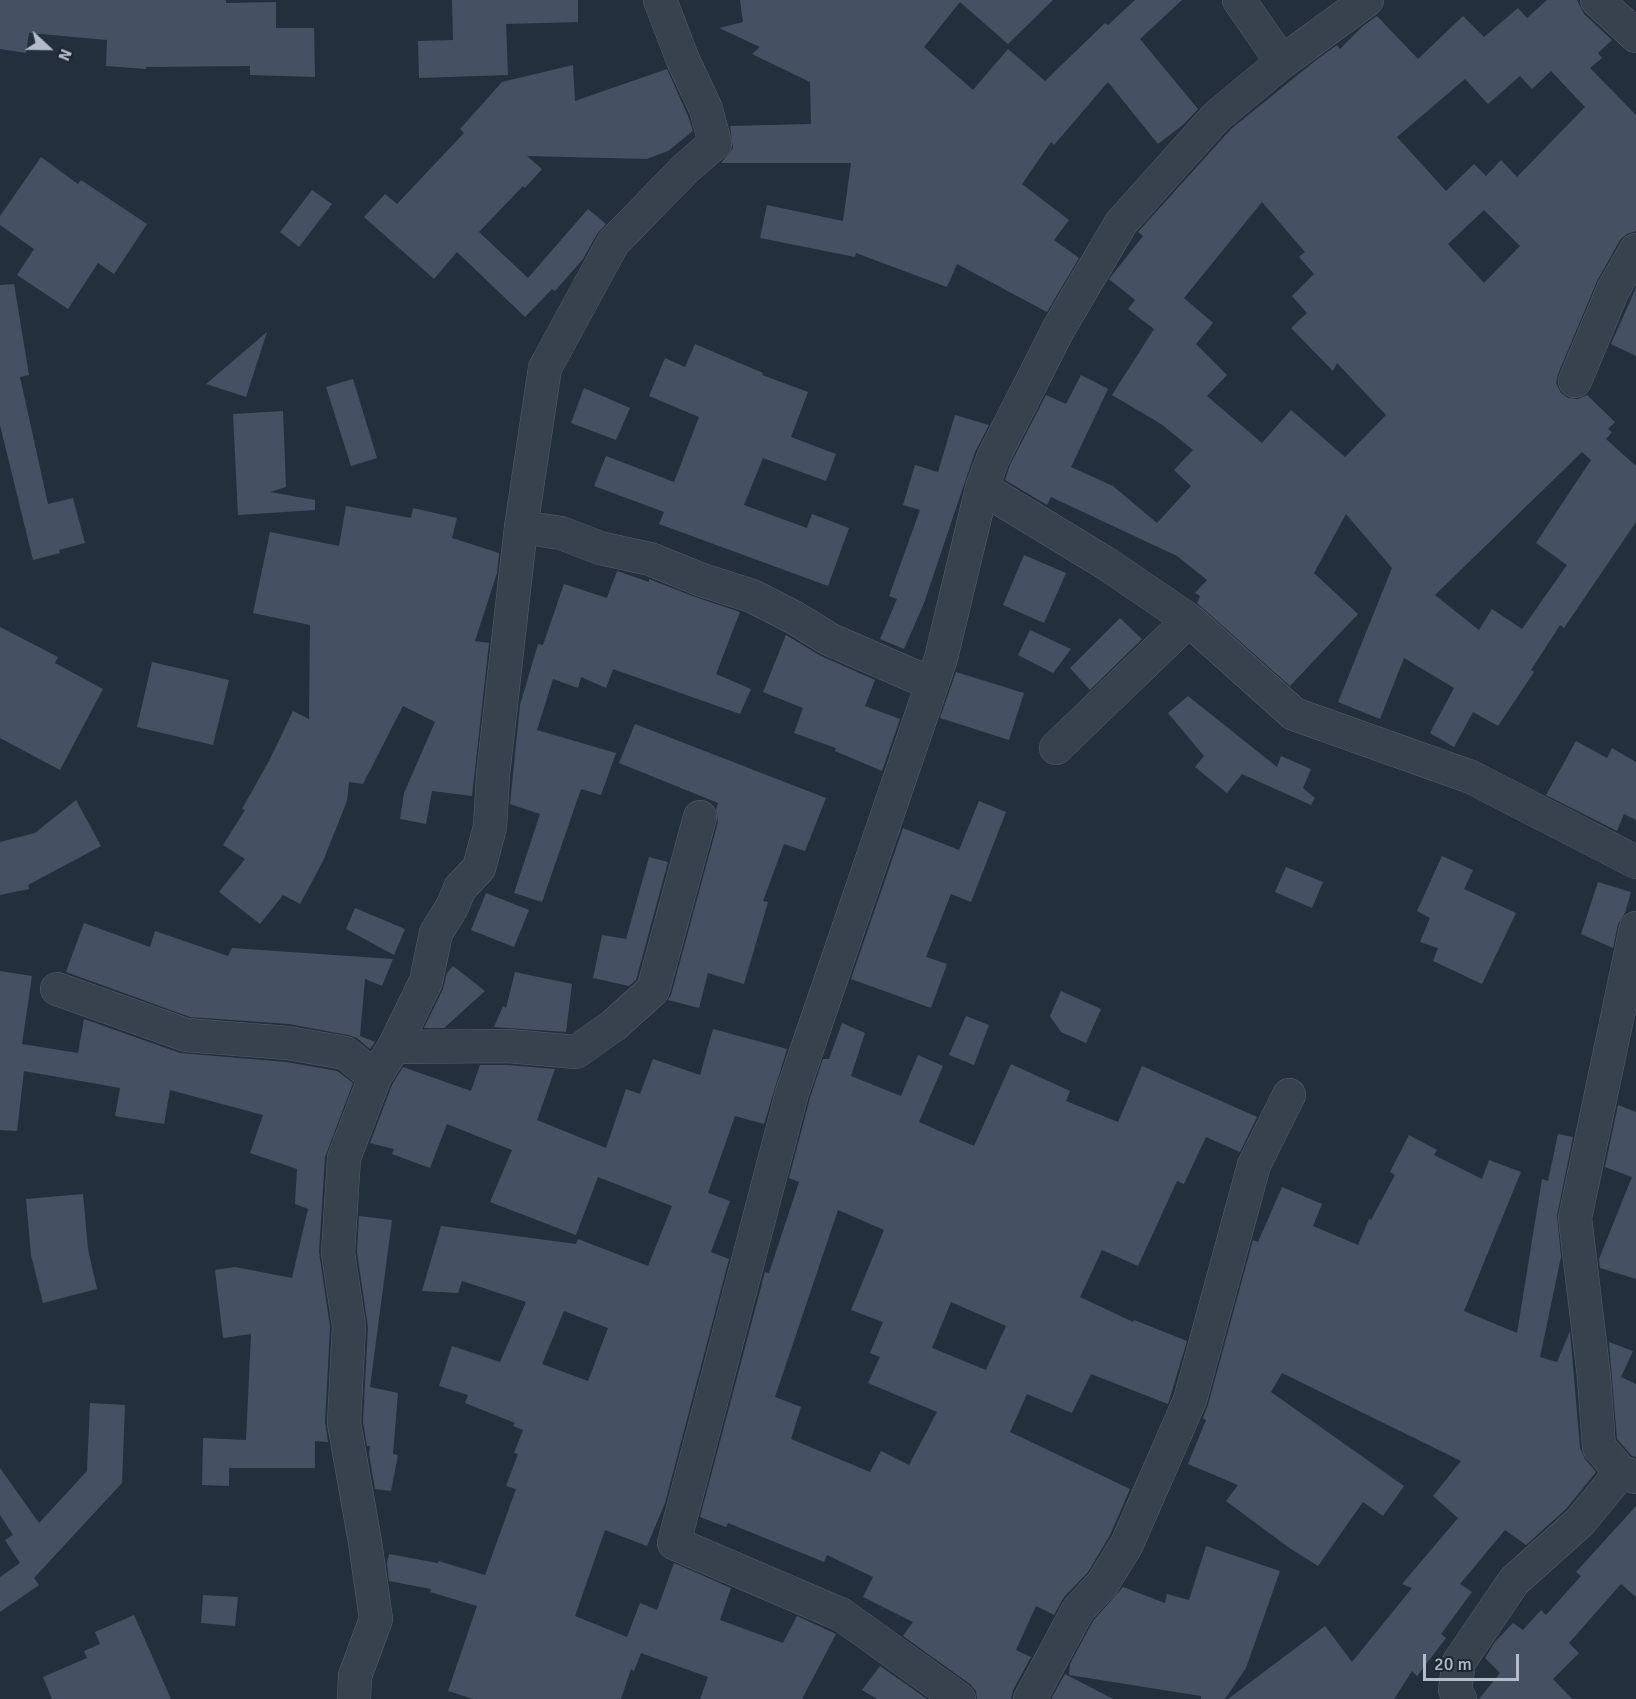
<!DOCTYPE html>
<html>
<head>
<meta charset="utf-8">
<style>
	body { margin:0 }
	#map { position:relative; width:1636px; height:1699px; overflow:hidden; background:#242f3e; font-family:Signika,sans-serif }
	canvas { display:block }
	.north { position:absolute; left:18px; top:18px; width:60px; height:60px; -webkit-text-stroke:4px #1d2633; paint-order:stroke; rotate:112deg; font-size:16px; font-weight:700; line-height:24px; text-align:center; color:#b4bcc9 }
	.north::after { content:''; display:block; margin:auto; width:21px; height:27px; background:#b4bcc9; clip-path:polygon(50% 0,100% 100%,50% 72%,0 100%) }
	.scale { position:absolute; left:1423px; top:1654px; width:96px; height:27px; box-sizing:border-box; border:3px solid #b4bcc9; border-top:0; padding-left:8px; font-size:18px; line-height:21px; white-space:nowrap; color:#b4bcc9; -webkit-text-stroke:4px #1d2633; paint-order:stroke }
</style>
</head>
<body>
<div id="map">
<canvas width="1636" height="1699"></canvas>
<div class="north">N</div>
<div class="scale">20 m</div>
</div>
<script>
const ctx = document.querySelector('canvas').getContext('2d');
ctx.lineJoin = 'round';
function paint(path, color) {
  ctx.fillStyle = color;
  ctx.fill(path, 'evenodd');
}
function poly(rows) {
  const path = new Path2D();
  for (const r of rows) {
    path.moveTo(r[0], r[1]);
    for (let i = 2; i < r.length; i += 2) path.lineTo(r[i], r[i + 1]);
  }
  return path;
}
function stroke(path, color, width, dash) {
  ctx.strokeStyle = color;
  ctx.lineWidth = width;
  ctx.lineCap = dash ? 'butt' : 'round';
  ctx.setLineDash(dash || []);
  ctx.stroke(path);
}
paint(poly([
	[0,0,226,0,226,3,276,2,276,28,314,28,315,77,250,75,250,66,146,67,146,69,106,66,107,40,29,33,26,53,0,49],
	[452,0,578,0,578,22,506,24,508,75,419,78,418,41,453,40],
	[740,0,1053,0,1008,44,960,2,924,47,973,90,1008,49,1045,81,1105,23,1108,25,1135,0,1182,0,1140,39,1198,109,1184,124,1158,144,1108,82,1054,145,1051,142,1022,184,1069,220,1054,240,1079,258,1047,312,957,264,947,287,856,253,855,257,760,238,767,205,843,221,851,163,721,163,733,148,730,126,811,124,810,82,752,54,760,47,719,28,743,22],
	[1547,0,1577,0,1584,14,1612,40,1598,53,1602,58,1590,68,1636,115,1636,231,1627,234,1620,240,1597,281,1558,374,1556,383,1561,393,1568,398,1578,399,1587,395,1615,422,1608,429,1612,432,1606,439,1636,466,1636,522,1564,628,1560,625,1531,670,1534,672,1498,726,1473,712,1454,747,1430,733,1454,688,1404,658,1380,719,1338,702,1392,568,1346,514,1314,573,1358,614,1290,686,1197,603,1200,596,1195,593,1207,580,1177,556,1051,497,1047,505,1005,480,1010,465,1046,395,1066,404,1081,375,1108,389,1071,467,1113,486,1157,523,1191,486,1174,470,1193,450,1161,424,1112,395,1154,329,1128,309,1135,300,1109,279,1143,236,1138,232,1231,129,1315,61,1337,45,1340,49,1363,26,1377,16,1418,59,1463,16,1484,37,1518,8,1527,18],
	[1551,71,1585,107,1517,177,1501,160,1486,176,1474,164,1446,191,1397,137,1465,79,1488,104,1520,76,1532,89],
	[1262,202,1305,252,1299,257,1314,274,1292,296,1307,313,1291,328,1333,371,1337,363,1386,415,1345,457,1291,410,1262,443,1207,396,1227,375,1196,344,1213,323,1184,298],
	[1484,210,1520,246,1484,283,1448,244],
	[1582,452,1591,460,1536,543,1567,565,1522,629,1492,609,1479,630,1435,595],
	[573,65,575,101,667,69,688,116,693,131,668,151,647,159,527,156,542,169,525,188,523,186,479,232,528,278,588,209,606,224,597,234,583,259,555,291,552,289,525,317,457,252,434,279,364,217,385,194,397,204,464,133,460,129,502,82],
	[41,157,78,184,81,180,147,224,114,274,98,263,68,309,17,275,34,249,0,225,0,216],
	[312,190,332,204,299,247,280,232],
	[14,284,29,375,20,377,48,504,73,498,85,543,59,550,60,553,33,560,0,425,0,285],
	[1636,288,1636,356,1611,344],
	[267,332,246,397,206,384],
	[695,344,763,373,762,375,808,392,791,437,836,454,826,481,763,458,744,505,807,528,812,514,849,528,828,586,659,524,664,512,594,486,606,456,674,482,699,417,649,396,665,358,685,367],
	[353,379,377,458,351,466,326,387],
	[584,388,630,408,616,440,571,423],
	[283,411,286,487,270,492,315,500,315,510,238,515,233,414],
	[955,415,989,425,975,452,924,603,904,649,880,639,897,599,889,596,920,510,903,505,915,465,938,472],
	[346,506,411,518,413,508,457,518,452,538,499,553,497,573,475,641,489,643,472,796,432,791,426,824,400,819,404,793,435,722,403,706,363,784,349,782,347,801,323,861,300,904,283,895,260,924,219,892,245,859,223,845,245,810,242,809,270,759,293,711,309,719,310,625,253,613,270,532,339,546],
	[1024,555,1066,573,1044,623,1003,605],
	[617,571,649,582,649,579,695,597,740,612,716,674,751,689,740,714,613,669,606,688,581,677,578,688,553,679,537,730,616,753,601,795,581,789,542,902,514,893,540,814,510,804,520,705,538,644,543,645,564,584,607,598],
	[1120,618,1142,639,1090,690,1070,668],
	[0,627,58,657,55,663,103,689,60,770,0,738],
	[1030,630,1071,649,1053,673,1018,655],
	[786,635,821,656,875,680,865,706,900,719,882,771,835,751,836,748,794,733,803,708,763,692],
	[152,662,229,680,213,745,137,727],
	[956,672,1024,693,1009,740,940,718],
	[1188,696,1277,767,1281,756,1311,769,1303,788,1315,798,1311,805,1242,774,1227,793,1195,767,1204,756,1168,713],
	[635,724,826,798,805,851,784,844,763,901,768,902,744,984,708,973,699,1008,668,1000,671,995,718,822,716,809,718,803,619,763],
	[1576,741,1607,758,1612,748,1636,762,1636,820,1624,814,1617,831,1546,795],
	[76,800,101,846,28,885,29,889,0,895,0,842,35,833],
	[979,801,1006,812,971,902,951,894,926,957,947,964,931,1008,851,979,903,828,959,850],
	[1442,856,1473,870,1464,889,1516,913,1482,984,1433,961,1438,948,1420,942,1430,918,1417,911],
	[649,857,668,862,636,980,629,986,593,978,602,935,626,939],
	[1286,867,1323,882,1312,908,1275,892],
	[1598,882,1631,892,1625,913,1618,924,1613,948,1581,934],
	[486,893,529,910,514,947,471,930],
	[355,908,405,929,394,955,346,929],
	[84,923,150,947,155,931,228,956,232,948,393,959,382,986,365,979,360,1036,375,1042,370,1049,357,1038,348,1035,289,1024,190,1017,66,972],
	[453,966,485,991,444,1028,424,1028,443,989,447,973],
	[0,971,32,976,22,1044,78,1053,84,1019,180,1053,286,1062,337,1071,353,1083,325,1157,319,1252,330,1327,325,1422,328,1442,315,1441,315,1468,229,1468,229,1486,202,1485,203,1438,246,1440,251,1334,223,1338,215,1270,235,1267,292,1278,308,1209,311,1210,295,1204,297,1169,250,1153,263,1115,170,1090,164,1124,115,1116,120,1088,24,1071,17,1131,0,1130],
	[515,972,572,984,566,1032,494,1027,503,1006,506,1008],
	[1061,991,1101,1009,1086,1043,1061,1032,1050,1016],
	[966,1016,989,1025,974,1065,949,1055],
	[842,1023,865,1033,851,1076,901,1096,918,1055,943,1066,919,1122,974,1146,1011,1064,1070,1091,1066,1101,1118,1122,1142,1066,1257,1117,1240,1152,1206,1137,1184,1184,1177,1181,1138,1266,1102,1250,1080,1297,1133,1322,1134,1320,1187,1341,1168,1404,1091,1374,1072,1413,1027,1394,1010,1432,1130,1489,1110,1535,1088,1572,1064,1597,1054,1615,1036,1606,1016,1650,1031,1657,1013,1690,1011,1699,977,1699,976,1691,970,1684,903,1636,913,1622,863,1597,873,1577,827,1555,824,1562,728,1523,726,1527,700,1517,765,1272,769,1273,799,1182,789,1178,810,1098,823,1059,829,1059],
	[838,1210,884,1230,851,1310,883,1322,870,1353,880,1357,868,1383,937,1412,909,1465,881,1451,870,1472,791,1439,801,1407,775,1397],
	[951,1302,1006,1326,986,1370,932,1348],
	[713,1029,787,1049,764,1124,735,1116,708,1193,730,1201,711,1252,729,1259,665,1503,647,1546,605,1530,575,1616,627,1637,640,1603,657,1610,674,1563,731,1588,720,1620,783,1643,797,1616,836,1634,802,1699,700,1699,708,1677,641,1653,634,1671,631,1669,621,1699,473,1699,448,1691,477,1606,430,1592,431,1589,389,1581,387,1563,389,1554,438,1563,438,1561,485,1575,516,1489,506,1486,518,1454,514,1453,523,1430,513,1426,515,1423,465,1403,468,1395,439,1386,452,1346,500,1362,526,1302,462,1281,458,1293,422,1291,441,1226,576,1244,578,1239,648,1266,672,1206,598,1177,576,1235,490,1202,512,1150,447,1124,430,1168,392,1154,394,1149,370,1143,392,1085,403,1067,471,1091,480,1065,507,1065,555,1069,537,1120,606,1148,626,1089,640,1094,653,1059,700,1075],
	[564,1311,608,1328,588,1381,542,1364],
	[1618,1105,1636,1112,1636,1279,1600,1268,1599,1259,1632,1177,1605,1167],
	[1558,1134,1573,1137,1557,1215,1561,1257,1540,1357,1557,1362,1570,1331,1580,1448,1585,1459,1596,1472,1566,1509,1526,1545,1505,1530,1460,1584,1472,1592,1441,1634,1446,1638,1417,1676,1412,1671,1394,1699,1228,1699,1325,1626,1352,1662,1412,1588,1402,1584,1458,1518,1433,1496,1461,1461,1282,1373,1271,1392,1404,1486,1383,1516,1363,1502,1318,1566,1288,1547,1226,1501,1238,1485,1188,1464,1206,1420,1203,1418,1208,1405,1253,1240,1258,1242,1282,1187,1322,1204,1313,1226,1358,1245,1369,1219,1371,1220,1395,1175,1390,1172,1409,1135,1437,1150,1434,1155,1482,1179,1489,1160,1521,1172,1464,1311,1517,1333,1542,1179,1548,1181],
	[83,1194,88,1249,97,1289,43,1303,31,1255,26,1199],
	[359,1216,392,1220,370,1387,398,1393,393,1454,398,1455,391,1491,375,1489,369,1454,370,1446,367,1446,363,1422,368,1327,357,1252],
	[1609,1342,1633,1351,1621,1377,1636,1384,1636,1457,1632,1456,1617,1439],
	[90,1403,125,1405,122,1483,34,1578,39,1585,0,1612,0,1577,20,1563,5,1540,13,1535,0,1515,0,1468,39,1523,87,1471],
	[1636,1506,1636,1597,1621,1584,1569,1643,1579,1653,1553,1679,1572,1699,1479,1699,1500,1673,1485,1658,1495,1642,1513,1623,1523,1630,1541,1610,1546,1615,1581,1576,1576,1572],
	[1206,1546,1280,1571,1246,1668,1225,1699,1201,1699,1201,1696,1069,1675,1070,1664,1093,1621,1123,1587,1165,1603,1167,1594,1189,1600],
	[203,1595,238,1597,235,1626,201,1623],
	[134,1615,171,1699,52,1699,43,1677,87,1658,84,1651,100,1644,95,1632],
	[880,1666,927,1699,877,1699,862,1690],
	[1065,1674,1113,1699,1051,1699]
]), '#455162');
const minor = poly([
	[1597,0,1636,36],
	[1282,62,1367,0],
	[1575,381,1613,290,1636,250],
	[982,488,1107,564,1189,620,1294,714,1471,777,1636,862],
	[521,527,561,533,600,548,650,559,702,580,752,596,795,618,829,639,932,684],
	[1056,748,1189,620],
	[1636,928,1575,1218,1594,1377,1599,1447,1621,1472,1636,1477],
	[57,989,186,1035,288,1043,345,1053,375,1077],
	[394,1047,426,981,436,933,452,907,460,888,479,868,490,827,493,775,521,527,545,368,613,243,685,169,715,143,706,109,683,60,660,0],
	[354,1699,355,1676,376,1619,365,1542,344,1423,349,1326,338,1253,344,1158,375,1077,394,1047,508,1046,576,1052,614,1025,653,990,700,817],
	[959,1699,842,1615,674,1543,792,1093,941,658,982,488,993,458,1059,328,1121,223,1216,117,1282,62,1239,0],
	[1030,1699,1078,1610,1103,1583,1127,1544,1190,1400,1254,1165,1289,1095],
	[1460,1699,1455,1690,1459,1662,1514,1581,1580,1522,1621,1472]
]);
stroke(minor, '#565f6c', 34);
stroke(minor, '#38414e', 33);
</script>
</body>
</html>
